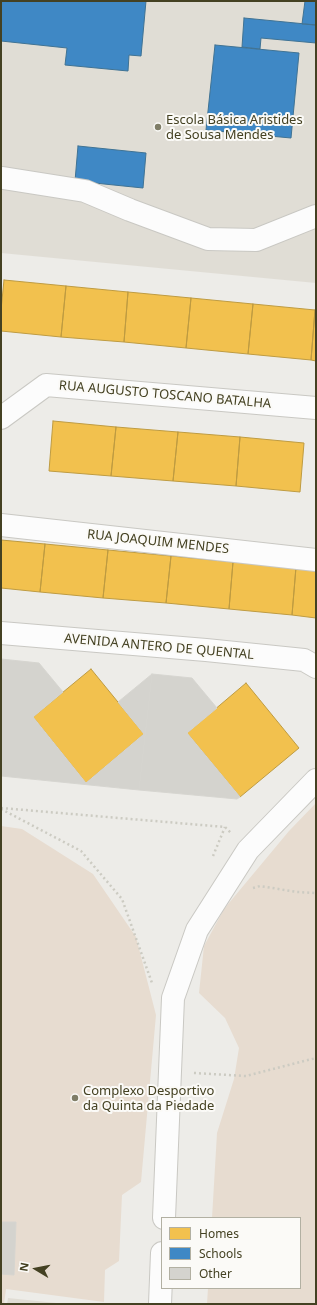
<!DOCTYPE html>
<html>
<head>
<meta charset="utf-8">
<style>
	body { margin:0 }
	#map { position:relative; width:317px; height:1305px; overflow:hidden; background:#edece8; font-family:"Noto Sans",sans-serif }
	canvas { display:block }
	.frame { position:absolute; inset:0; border:2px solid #444122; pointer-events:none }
	.legend { position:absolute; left:161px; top:1217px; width:140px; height:72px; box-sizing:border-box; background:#fbfaf7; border:1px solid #b2b0a2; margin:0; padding:5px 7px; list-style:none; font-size:12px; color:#444122 }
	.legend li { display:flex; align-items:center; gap:8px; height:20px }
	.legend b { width:20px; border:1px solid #b2b0a2 }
	.north { position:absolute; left:16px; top:1249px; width:40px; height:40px; -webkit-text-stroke:3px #fbfaf7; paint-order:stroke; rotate:280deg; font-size:11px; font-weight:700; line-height:16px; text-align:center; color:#444122 }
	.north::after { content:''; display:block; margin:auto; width:14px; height:18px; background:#444122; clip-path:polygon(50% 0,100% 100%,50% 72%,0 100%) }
</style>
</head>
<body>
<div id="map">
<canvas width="317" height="1305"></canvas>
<div class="frame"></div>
<ul class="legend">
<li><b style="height:11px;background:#f2c14e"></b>Homes</li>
<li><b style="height:11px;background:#3f88c5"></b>Schools</li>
<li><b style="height:11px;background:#d4d3ce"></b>Other</li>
</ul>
<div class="north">N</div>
</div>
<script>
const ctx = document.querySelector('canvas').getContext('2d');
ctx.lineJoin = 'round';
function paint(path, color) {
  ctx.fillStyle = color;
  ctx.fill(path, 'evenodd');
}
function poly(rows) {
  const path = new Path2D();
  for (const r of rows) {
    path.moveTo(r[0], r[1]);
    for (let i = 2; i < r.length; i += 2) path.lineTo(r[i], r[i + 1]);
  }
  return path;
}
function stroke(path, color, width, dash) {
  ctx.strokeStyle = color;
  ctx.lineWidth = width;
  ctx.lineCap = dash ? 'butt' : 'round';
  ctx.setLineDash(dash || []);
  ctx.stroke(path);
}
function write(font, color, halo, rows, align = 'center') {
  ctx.font = font + ' "Noto Sans",sans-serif';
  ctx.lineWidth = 4;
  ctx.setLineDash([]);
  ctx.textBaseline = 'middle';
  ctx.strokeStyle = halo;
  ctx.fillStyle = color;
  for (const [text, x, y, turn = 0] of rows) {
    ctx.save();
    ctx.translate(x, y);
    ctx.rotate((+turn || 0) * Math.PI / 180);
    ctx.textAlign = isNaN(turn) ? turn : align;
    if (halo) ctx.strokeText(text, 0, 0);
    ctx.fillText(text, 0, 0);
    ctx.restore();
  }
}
paint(poly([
	[1,1,316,1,316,283,1,253],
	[8,1298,66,1304,7,1304]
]), '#e0ddd5');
paint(poly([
	[316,803,316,1304,207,1304,208,1288,300,1288,300,1218,212,1218,217,1133,234,1079,239,1048,225,1018,199,993,204,946,224,909,289,831],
	[1,826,22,829,93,874,136,937,156,1015,141,1182,122,1195,119,1261,105,1270,104,1302,6,1289,4,1304,1,1304]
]), '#e7dcd0');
const homes = poly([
	[4,280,66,286,61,337,1,331,1,310,4,280],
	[66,286,128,292,124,342,61,337,66,286],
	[128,292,191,298,186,348,124,342,128,292],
	[191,298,253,304,248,354,186,348,191,298],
	[253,304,315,310,311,360,248,354,253,304],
	[315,310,316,310,316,361,311,360,315,310],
	[53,421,116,427,111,476,49,471,53,421],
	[116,427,178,432,173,481,111,476,116,427],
	[178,432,240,437,236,486,173,481,178,432],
	[240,437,304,443,300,492,236,486,240,437],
	[1,540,45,544,40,592,1,588,1,540],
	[45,544,108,550,103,598,40,592,45,544],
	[108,550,171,556,166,603,103,598,108,550],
	[171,556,233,562,229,609,166,603,171,556],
	[233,562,296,567,292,615,229,609,233,562],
	[296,567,316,569,316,618,292,615,296,567],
	[91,669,144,734,86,783,33,717,91,669],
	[246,683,299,748,240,797,187,733,246,683]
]);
paint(homes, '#f2c14e');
stroke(homes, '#be9b41', 1);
const schools = poly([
	[1,1,146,1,141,56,129,55,128,71,65,65,67,48,1,41,1,1],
	[305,1,316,1,316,25,302,24,305,1],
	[244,18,316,25,316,43,261,38,260,49,242,47,244,18],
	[215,45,299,53,291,138,206,130,215,45],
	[78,146,146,153,143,188,75,181,78,146]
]);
paint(schools, '#3f88c5');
stroke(schools, '#407394', 1);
const building = poly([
	[1,659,39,663,63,692,33,717,86,783,144,734,118,702,152,674,139,790,1,776,1,659],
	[152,674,192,678,217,708,187,733,240,797,237,799,139,790,152,674],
	[1,1222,16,1222,14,1275,1,1274,1,1222]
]);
paint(building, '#d4d3ce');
stroke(building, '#d6d5d0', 1);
const minor = poly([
	[3,178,85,191,130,210,208,239,256,240,316,216],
	[1,418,46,385,316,408],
	[1,525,316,560],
	[1,633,206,650,304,660,316,667],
	[164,1218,173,998,197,930,248,850,316,780],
	[160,1304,162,1253]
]);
stroke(minor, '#c9c8c3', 24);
stroke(poly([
	[1,808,225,827,231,833],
	[1,809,81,851,122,899,152,983],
	[213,856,225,827],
	[253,888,260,886,297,892,316,893],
	[194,1073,246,1076,316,1058]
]), '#cccbc2', 2.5, [2, 3]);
stroke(minor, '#fcfcfc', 22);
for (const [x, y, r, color] of [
	[158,127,4,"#7f7d67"],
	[75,1098,4,"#7f7d67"]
]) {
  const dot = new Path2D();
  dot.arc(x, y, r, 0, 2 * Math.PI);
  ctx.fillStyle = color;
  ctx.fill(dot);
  stroke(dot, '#fbfaf7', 1.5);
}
write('13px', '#444122', '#fbfaf7', [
	["Escola Básica Aristides",166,120],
	["de Sousa Mendes",166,135],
	["Complexo Desportivo",83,1091],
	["da Quinta da Piedade",83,1106]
], 'left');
write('13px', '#444122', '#fbfaf7', [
	["RUA AUGUSTO TOSCANO BATALHA",165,395,5],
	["RUA JOAQUIM MENDES",158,542,6],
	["AVENIDA ANTERO DE QUENTAL",159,647,5]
]);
</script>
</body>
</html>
